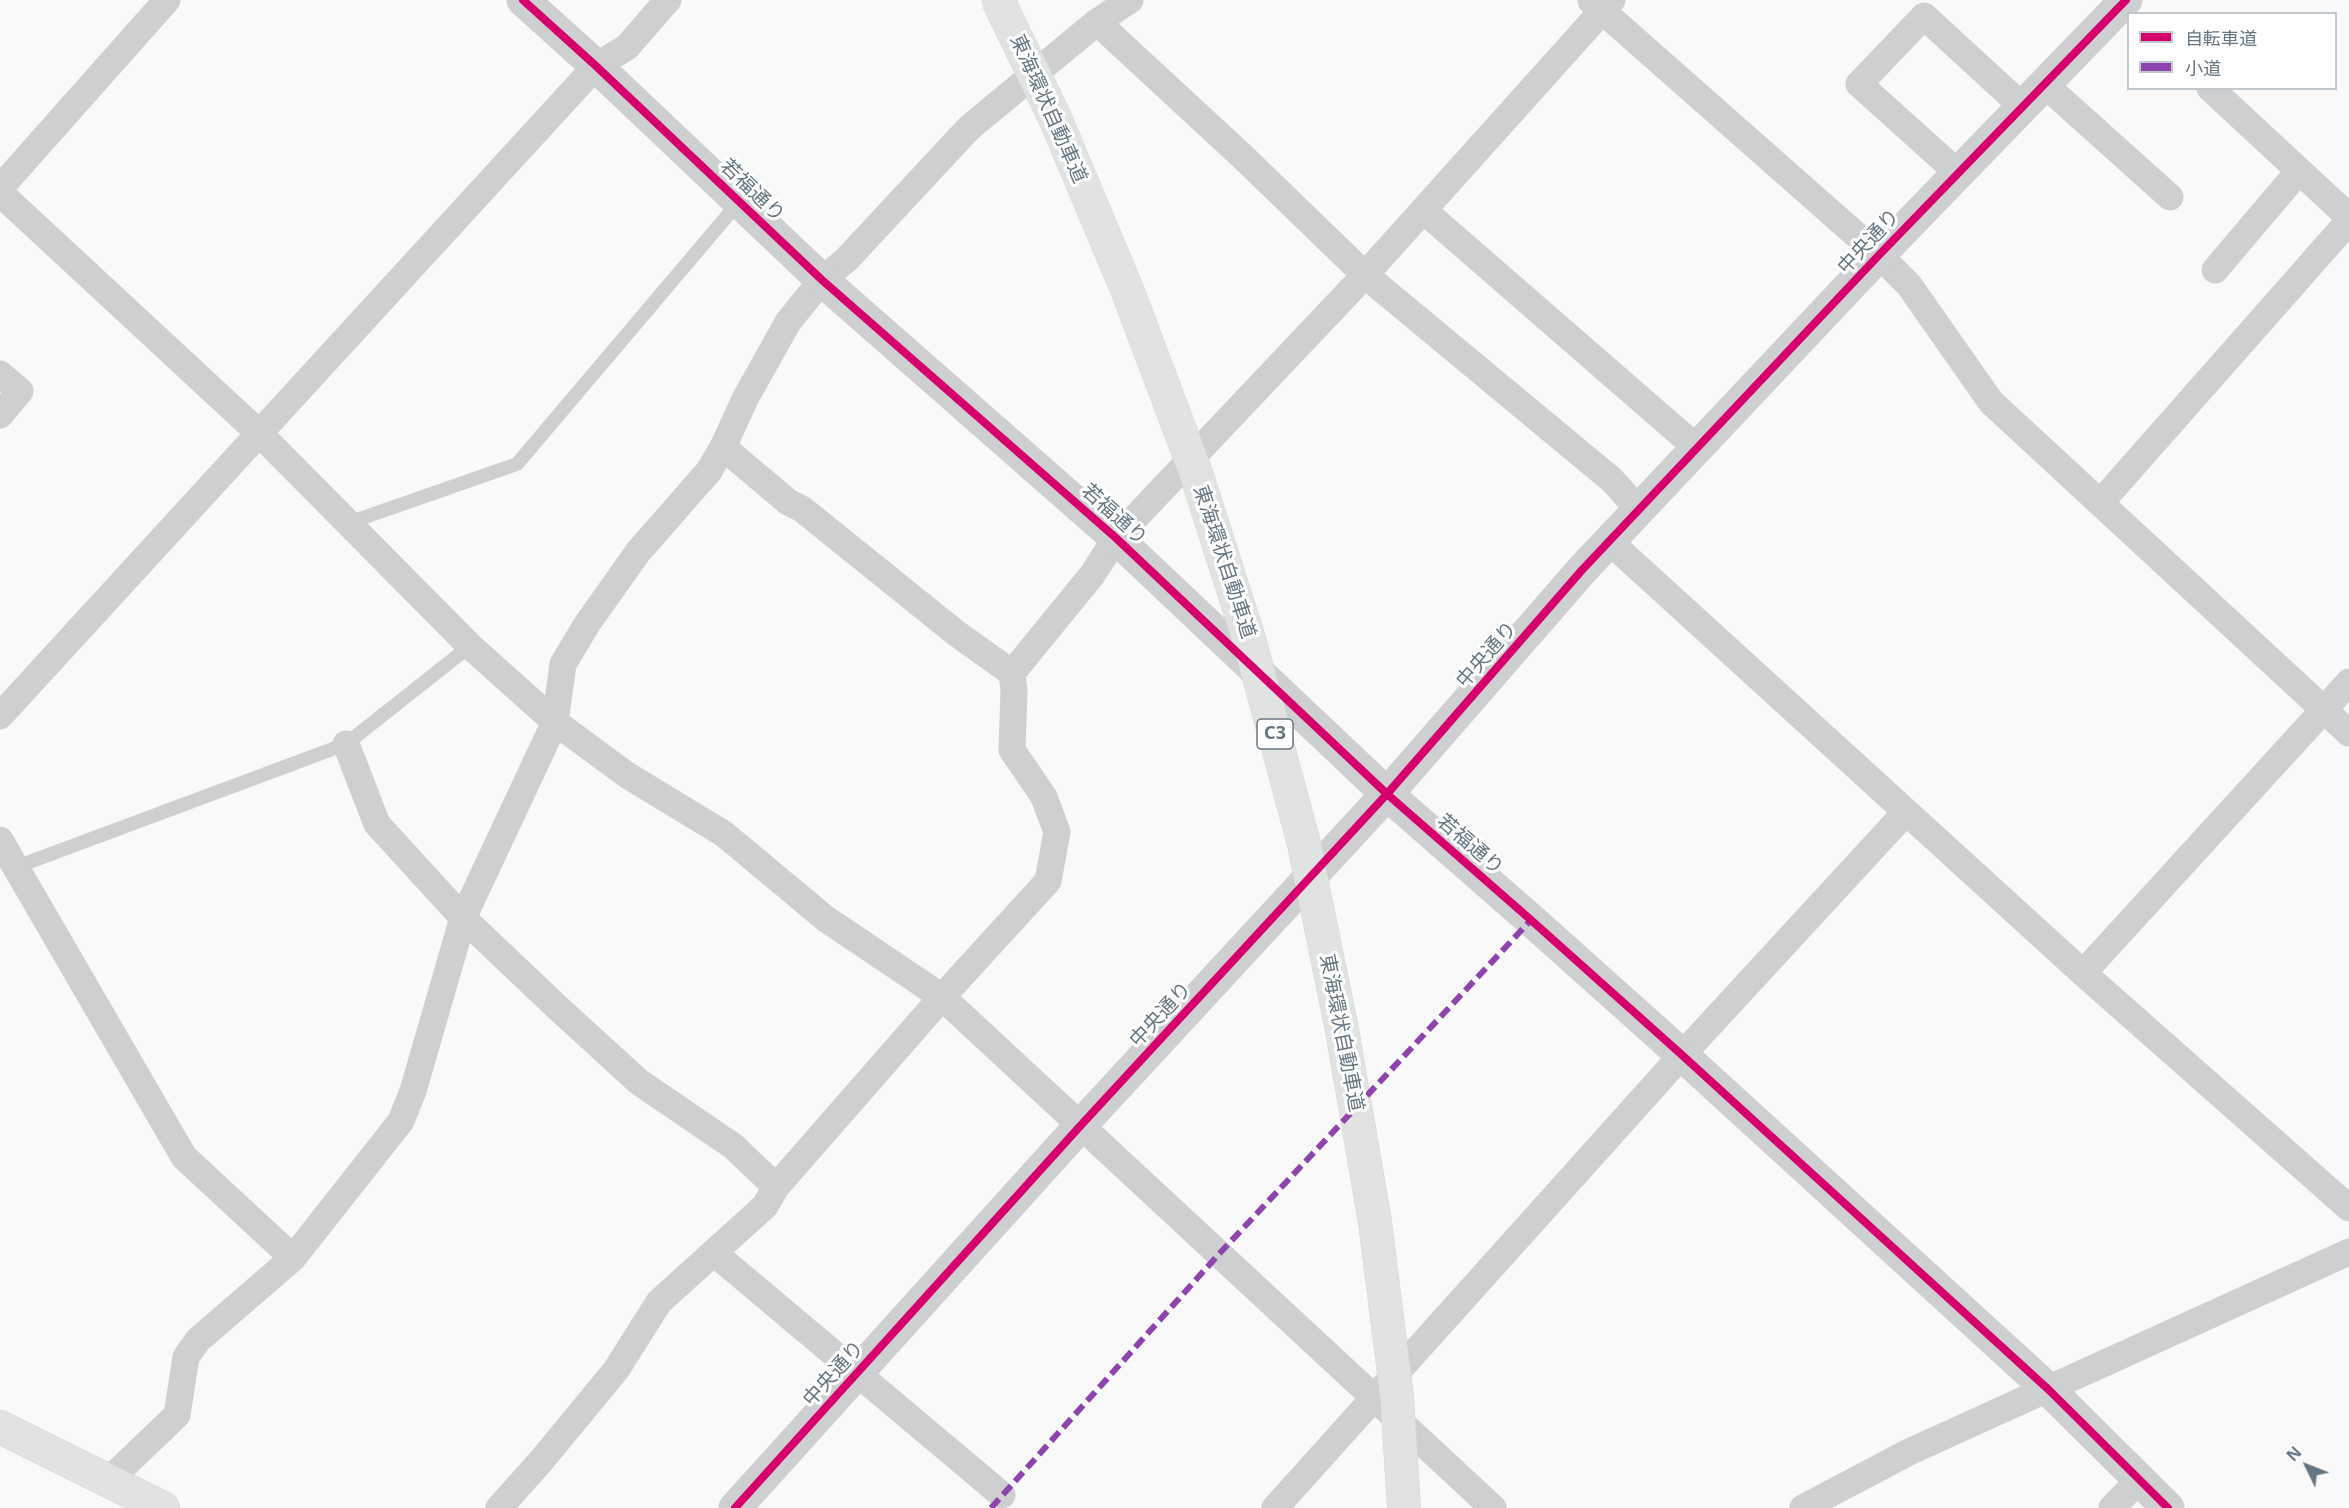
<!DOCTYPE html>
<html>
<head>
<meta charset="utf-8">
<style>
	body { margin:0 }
	#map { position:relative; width:2349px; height:1508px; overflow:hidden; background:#f9f9f9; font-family:"Noto Sans","Noto Sans JP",sans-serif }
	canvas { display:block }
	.legend { position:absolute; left:2127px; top:12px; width:210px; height:78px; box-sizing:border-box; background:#fff; border:2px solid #c1c8cd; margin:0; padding:8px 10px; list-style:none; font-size:18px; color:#657683 }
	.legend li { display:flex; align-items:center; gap:12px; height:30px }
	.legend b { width:30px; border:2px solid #c1c8cd }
	.north { position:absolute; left:2277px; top:1436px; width:60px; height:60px; -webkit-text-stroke:4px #fff; paint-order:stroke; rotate:313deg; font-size:16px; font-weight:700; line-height:24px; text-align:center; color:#657683 }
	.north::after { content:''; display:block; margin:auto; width:21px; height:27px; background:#657683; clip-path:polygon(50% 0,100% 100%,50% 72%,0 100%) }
</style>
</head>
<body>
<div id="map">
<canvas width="2349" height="1508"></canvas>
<ul class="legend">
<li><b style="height:8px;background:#d6006c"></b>自転車道</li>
<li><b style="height:8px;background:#8e44ad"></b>小道</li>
</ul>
<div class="north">N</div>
</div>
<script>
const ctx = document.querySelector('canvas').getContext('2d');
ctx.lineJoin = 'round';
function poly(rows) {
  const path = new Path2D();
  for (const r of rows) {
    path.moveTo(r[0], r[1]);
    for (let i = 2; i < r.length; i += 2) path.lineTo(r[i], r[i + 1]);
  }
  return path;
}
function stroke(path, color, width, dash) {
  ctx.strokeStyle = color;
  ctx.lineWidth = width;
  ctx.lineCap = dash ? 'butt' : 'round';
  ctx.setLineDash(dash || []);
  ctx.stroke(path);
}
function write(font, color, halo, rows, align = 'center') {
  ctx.font = font + ' "Noto Sans","Noto Sans JP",sans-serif';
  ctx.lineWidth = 6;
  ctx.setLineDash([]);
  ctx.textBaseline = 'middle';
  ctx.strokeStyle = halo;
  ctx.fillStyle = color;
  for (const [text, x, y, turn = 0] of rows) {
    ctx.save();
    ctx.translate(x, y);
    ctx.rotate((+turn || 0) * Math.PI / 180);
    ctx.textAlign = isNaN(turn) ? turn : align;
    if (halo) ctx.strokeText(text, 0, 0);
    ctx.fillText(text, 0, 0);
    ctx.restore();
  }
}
const secondary = poly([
	[0,1427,163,1508]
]);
stroke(secondary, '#d5d6d7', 34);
stroke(poly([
	[348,523,517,464,739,202],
	[16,867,346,744,470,646]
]), '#cecfd0', 14);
stroke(poly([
	[1591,1,1879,255,1909,285,1991,402,2349,733],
	[1097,22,1243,157,1365,275,1612,480,1639,510],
	[2044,84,2170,197],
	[2210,88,2349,217],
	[1958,173,1859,84,1924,16,2022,106],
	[0,188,167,0],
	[0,193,260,434,470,646,555,722,627,775,724,834,826,919,942,997,1493,1508],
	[1423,210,1698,449],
	[2215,270,2299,171],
	[0,374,20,391,0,415],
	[723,447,788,502,802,509,956,633,1012,673],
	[2101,502,2349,221],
	[1609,541,2083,973,2349,1208],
	[0,716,596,66,627,47,668,0],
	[346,744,377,824,463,918,558,1008,639,1082,733,1146,776,1187],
	[0,840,184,1157,293,1258],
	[2083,973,2349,682],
	[714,1253,1002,1495],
	[108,1481,177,1415,186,1357,198,1340,293,1258,401,1121,413,1091,463,918,555,722,563,664,587,624,638,552,709,471,724,445,745,399,788,322,822,280,847,259,969,128,1097,22,1130,0],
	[499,1508,541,1461,616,1370,659,1302,765,1206,776,1187,942,997,1048,881,1057,832,1044,797,1012,750,1014,690,1012,673,1092,575,1116,538,1365,275,1612,0],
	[1275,1508,1682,1055,1906,812],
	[1803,1508,1909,1452,2349,1252],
	[2112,1508,2140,1479]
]), '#cecfd0', 27);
stroke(poly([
	[523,0,596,66,822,280,1116,538,1387,794,1531,920,1682,1055,2049,1390,2168,1508],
	[735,1508,1082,1124,1387,794,1582,570,1879,255,2126,0]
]), '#cecfd0', 33);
stroke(secondary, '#e1e2e2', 33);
const motorwayBridge = poly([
	[998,0,1055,118,1128,292,1195,470,1249,639,1304,844,1342,1030,1375,1222,1397,1397,1404,1508]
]);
stroke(motorwayBridge, '#d5d6d6', 34, []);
stroke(motorwayBridge, '#e1e2e2', 33);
stroke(poly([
	[991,1508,1219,1254,1531,920]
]), '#8e44ad', 6, [12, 6]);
stroke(poly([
	[523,0,596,66,822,280,1116,538,1387,794,1531,920,1682,1055,2049,1390,2168,1508],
	[735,1508,1082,1124,1387,794,1582,570,1879,255,2126,0]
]), '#d6006c', 8);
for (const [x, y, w] of [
	[1275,734,36]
]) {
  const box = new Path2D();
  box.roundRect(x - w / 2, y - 15, w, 30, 4.5);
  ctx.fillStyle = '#fff';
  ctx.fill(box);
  stroke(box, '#657683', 1.5);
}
write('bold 18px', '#657683', null, [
	["C3",1275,734]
]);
write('20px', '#657683', '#fff', [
	["東海環状自動車道",1048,109,66],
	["若福通り",752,191,44],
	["中央通り",1869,242,-47],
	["若福通り",1114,515,42],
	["東海環状自動車道",1224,562,72],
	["中央通り",1487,655,-49],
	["若福通り",1470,845,41],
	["中央通り",1161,1015,-47],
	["東海環状自動車道",1341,1033,79],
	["中央通り",834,1374,-48]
]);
</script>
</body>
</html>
